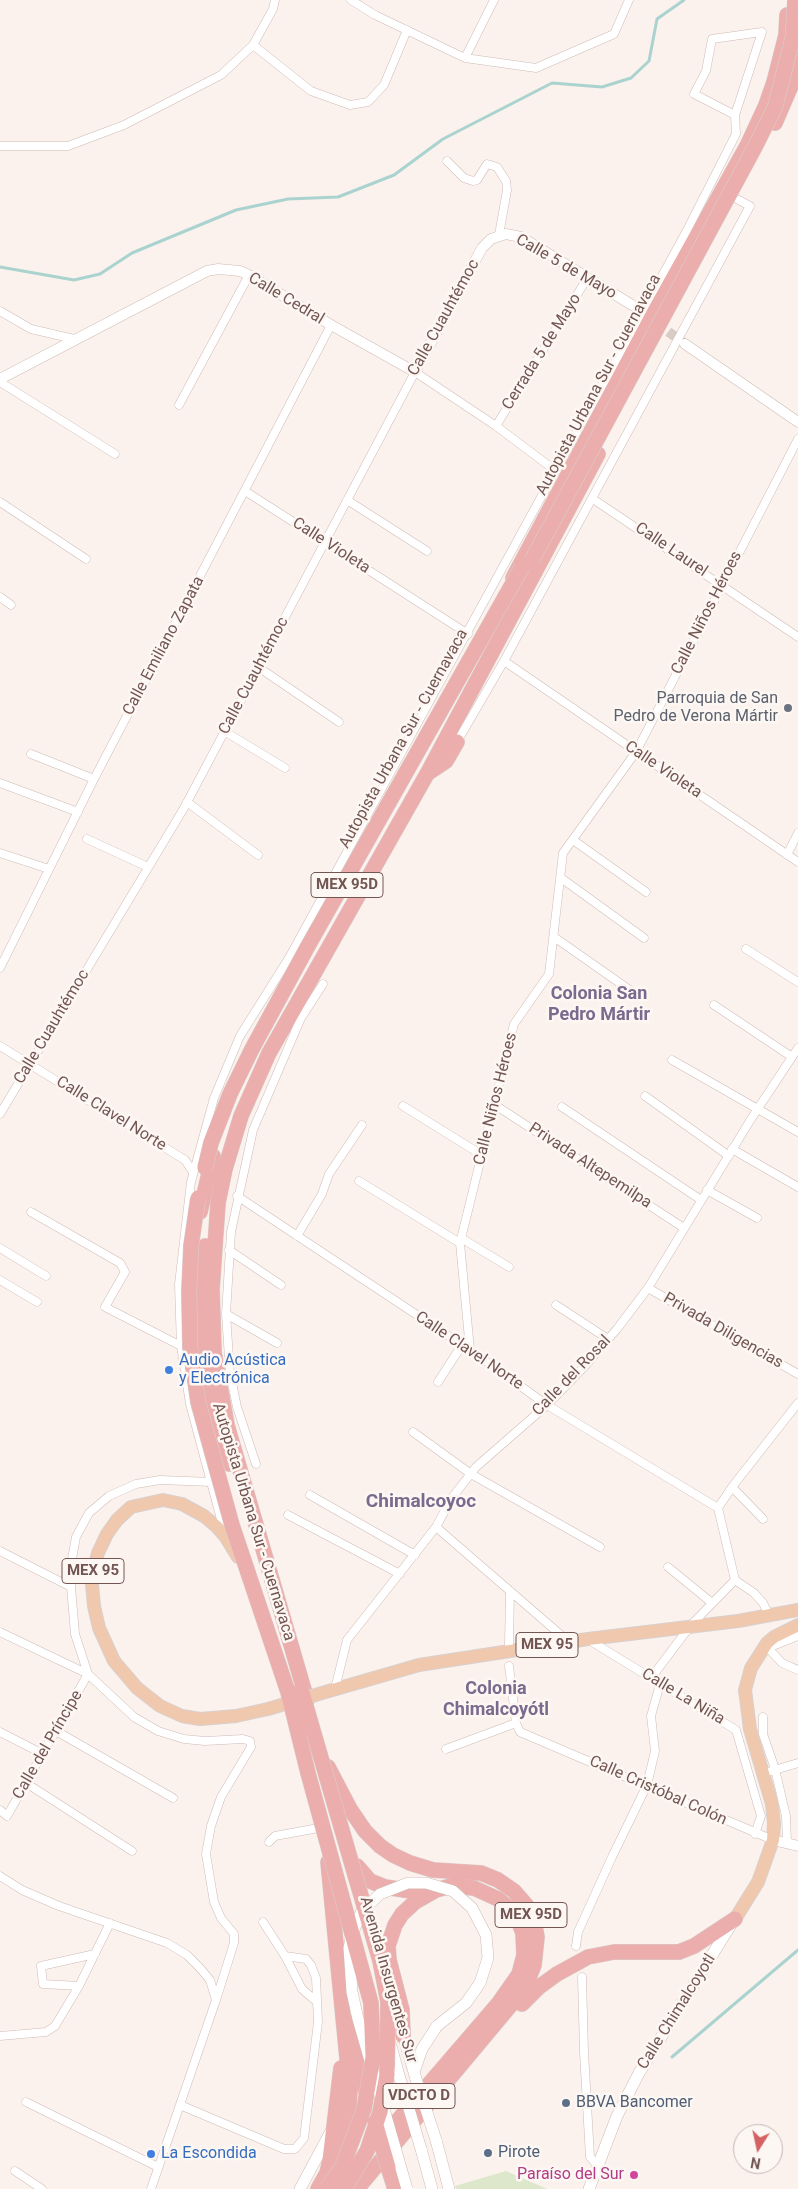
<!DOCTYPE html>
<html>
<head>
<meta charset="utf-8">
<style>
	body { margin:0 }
	#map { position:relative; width:798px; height:2189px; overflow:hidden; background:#fbf2ed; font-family:Roboto,sans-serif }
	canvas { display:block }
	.north { position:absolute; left:733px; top:2124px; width:50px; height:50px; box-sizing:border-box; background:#fdf7f3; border:1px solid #c6b7b3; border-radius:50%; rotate:190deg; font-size:14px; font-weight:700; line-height:20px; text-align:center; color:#735652 }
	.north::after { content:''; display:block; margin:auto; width:18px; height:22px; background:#d46263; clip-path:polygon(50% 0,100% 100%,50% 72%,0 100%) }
</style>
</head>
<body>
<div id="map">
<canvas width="798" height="2189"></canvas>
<div class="north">N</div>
</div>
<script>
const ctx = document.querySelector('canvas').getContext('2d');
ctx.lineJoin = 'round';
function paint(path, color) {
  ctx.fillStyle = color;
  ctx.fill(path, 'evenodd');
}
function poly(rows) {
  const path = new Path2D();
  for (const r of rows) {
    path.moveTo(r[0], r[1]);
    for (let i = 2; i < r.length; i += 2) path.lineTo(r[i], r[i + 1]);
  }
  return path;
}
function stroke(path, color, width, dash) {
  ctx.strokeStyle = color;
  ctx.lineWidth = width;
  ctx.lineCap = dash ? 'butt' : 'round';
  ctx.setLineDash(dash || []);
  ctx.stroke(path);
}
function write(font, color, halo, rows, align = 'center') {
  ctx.font = font + ' Roboto,sans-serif';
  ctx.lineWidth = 5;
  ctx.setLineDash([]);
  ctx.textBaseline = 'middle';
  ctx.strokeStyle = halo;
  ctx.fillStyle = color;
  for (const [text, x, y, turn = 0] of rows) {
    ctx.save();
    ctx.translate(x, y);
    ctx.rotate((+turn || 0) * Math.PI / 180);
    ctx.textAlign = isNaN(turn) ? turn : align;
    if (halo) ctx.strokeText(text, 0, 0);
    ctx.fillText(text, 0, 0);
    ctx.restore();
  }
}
paint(poly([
	[506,2171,547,2189,456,2189,455,2186]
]), '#dde7cc');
stroke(poly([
	[0,267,74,280,100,274,132,253,236,210,288,199,338,197,394,175,443,139,552,83,602,87,631,78,649,61,657,19,684,0],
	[672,2057,798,1950]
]), '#aad3d0', 3);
stroke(poly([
	[632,305,685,344]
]), '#d9cbc6', 10, [10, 5]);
const minor = poly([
	[351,0,375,15,465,58,536,68,614,34,629,0],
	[253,45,311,91,350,105,368,102,384,85,407,30],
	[465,58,494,0],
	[0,146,68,146,124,125,221,75,253,45,273,9,275,0],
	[447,161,464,178,473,181,477,180,487,164,497,167,506,181,507,190,499,235],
	[0,311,31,329,74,339],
	[0,382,115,454],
	[179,405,249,275],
	[496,426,588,277],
	[245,491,468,634],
	[593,499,798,637],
	[347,500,427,551],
	[0,502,86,559],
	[0,597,11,605],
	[504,661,798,862],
	[258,667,339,722],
	[224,731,285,768],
	[457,742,504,661,750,206,735,198],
	[31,754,94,779],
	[0,783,78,812],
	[187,802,258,855],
	[87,839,148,867],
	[573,840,646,892],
	[0,853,49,869],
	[787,855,798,833],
	[561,878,644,938],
	[554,937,634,993],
	[746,949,798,982],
	[0,968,94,779,331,325],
	[714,1005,792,1057],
	[0,1046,185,1160,193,1172],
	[672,1060,798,1132],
	[645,1096,729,1156],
	[495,1105,684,1228],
	[403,1106,482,1155],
	[562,1107,701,1200],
	[0,1114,184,808,415,372,496,426,556,471],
	[732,1149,798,1187],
	[359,1181,460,1243],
	[707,1190,757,1218],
	[237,1196,470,1350,547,1405,718,1508,735,1580,754,1593,763,1603,769,1615],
	[31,1212,120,1263,125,1272,105,1307,181,1346],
	[297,1236,322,1194,329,1174,362,1125],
	[461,1238,509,1267],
	[0,1248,46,1276],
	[229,1250,281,1285],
	[0,1280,37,1302],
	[648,1288,798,1374],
	[556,1305,608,1339],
	[226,1314,277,1343],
	[470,1350,460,1243,514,1024,549,974,563,853,636,752,798,439],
	[438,1382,462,1345],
	[413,1432,471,1474,600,1547],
	[256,1464,237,1407,230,1373,226,1314,231,1232,253,1130,301,1018,323,984],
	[732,1487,763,1519],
	[310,1495,415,1555],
	[718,1508,732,1487,798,1403],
	[288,1515,400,1574],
	[436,1527,569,1642],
	[225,1534,190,1404,181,1346,180,1316,179,1284,191,1182,214,1098,240,1036,289,958,685,234,736,134,735,115,762,32,712,39,706,71,694,94,735,115],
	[0,1551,71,1587],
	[668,1567,712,1603],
	[0,1632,88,1674,7,1816,0,1810],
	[589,1640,736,1730,761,1816,755,1834],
	[509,1644,510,1591],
	[770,1647,798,1636],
	[768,1648,782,1663,798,1670],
	[509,1666,516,1723,520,1732,773,1840],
	[651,1678,691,1625,735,1580],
	[335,1689,347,1640,436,1527,451,1499,476,1467,547,1405,585,1366,617,1329,648,1288,751,1119,798,1048],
	[763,1717,763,1734,775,1769,786,1816,787,1843],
	[56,1731,173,1798],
	[0,1732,43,1754],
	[446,1749,516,1723],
	[771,1771,798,1763],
	[26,1783,132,1851],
	[269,1842,275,1836,324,1827],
	[0,1876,22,1890,59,1906,167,1943,187,1955,200,1968,210,1980,216,2000],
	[576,1946,578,1932,612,1857,647,1785,655,1751,651,1716,660,1684],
	[285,1956,302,1989,317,2002],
	[582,1977,584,2052,590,2157,598,2166],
	[79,1986,43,1984,41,1966,95,1954],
	[0,2036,46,2032,55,2026,79,1986,110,1923],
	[26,2102,158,2167],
	[180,2105,284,2149,295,2149,304,2138,318,2022,316,1978,311,1965,306,1959,285,1956,263,1922],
	[15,2171,42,2189],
	[151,2189,216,2000,234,1943,234,1934,221,1918,214,1902,206,1854,211,1826,221,1797,251,1747,250,1741,243,1739,205,1741,184,1739,158,1731,134,1717,88,1674,75,1634,71,1587,72,1559,76,1537,89,1513,109,1496,136,1484,160,1480,212,1482]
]);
const tertiary = poly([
	[685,344,798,422],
	[0,379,207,271,218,269,240,271,249,275,331,325,415,372,482,248,491,239,506,234,521,237,632,305],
	[773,1840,798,1846]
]);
const secondary = poly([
	[401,2028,416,2079],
	[391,2046,398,2072],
	[414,2072,422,2049,437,2026],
	[436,2140,449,2189],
	[421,2149,432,2189],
	[300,2189,331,2131],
	[589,2189,617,2116,639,2073,732,1923]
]);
const primary = poly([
	[238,1557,225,1536,217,1527,204,1516,182,1504,163,1500,131,1507,117,1520,107,1534,98,1553,94,1568,92,1584,94,1606,99,1628,114,1661,137,1688,160,1706,182,1716,200,1719,236,1716,268,1709],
	[329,1691,419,1665,588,1639,738,1621,798,1610],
	[735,1919,758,1882,773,1840,774,1824,772,1804,750,1729,745,1690,751,1668,767,1643,774,1637,798,1625]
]);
const motorway = poly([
	[775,123,791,86,798,59],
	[513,578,655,311,747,146,766,105,774,82,786,35,787,15],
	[428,773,446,761,457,742],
	[200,1212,213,1156],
	[205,1246,201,1322,207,1381,219,1437,229,1464],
	[307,1700,227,1425,214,1352,212,1289,218,1203,225,1169,241,1116,269,1053,427,774,598,454],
	[328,1767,350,1809,365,1831,380,1846,393,1855,410,1863,433,1870,481,1873,498,1880,514,1891,527,1906,534,1921,537,1937,534,1965,525,1988,357,2189],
	[328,1862,350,2089,348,2124,341,2157],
	[357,1866,370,1881,385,1887,411,1891,432,1890],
	[522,2004,539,1987,557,1974,588,1957,614,1952,679,1952,694,1946,735,1919],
	[350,2022,366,2092],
	[381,2140,498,2004,519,1974,524,1955,523,1933,518,1920,509,1908,498,1899,474,1888,451,1886,436,1890,415,1902,402,1914,395,1925,388,1946,389,1960,402,2010,403,2036],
	[388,2167,395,2189],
	[318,2189,327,2173,330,2160,341,2068]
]);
stroke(minor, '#cebbb6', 9);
stroke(tertiary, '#cebbb6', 11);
stroke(secondary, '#d0bab4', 12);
stroke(primary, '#d8d0cf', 14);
stroke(motorway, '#d8d0cf', 16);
stroke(minor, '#fff', 8);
stroke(tertiary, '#fff', 10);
stroke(secondary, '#fff', 11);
stroke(primary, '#f0c8ae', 12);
stroke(motorway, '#ecaeac', 15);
const secondaryBridge = poly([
	[398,2072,421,2149],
	[416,2079,436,2140],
	[407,2189,358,2019,352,1992,349,1948,352,1934,362,1911,380,1894,408,1883,426,1883,453,1891,472,1908,486,1935,488,1958,480,1983,466,2003,437,2026]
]);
const primaryBridge = poly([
	[268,1709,329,1691]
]);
const motorwayBridge = poly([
	[532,560,755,147,775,107,793,37,795,0],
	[205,1168,211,1143,230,1094,252,1049,308,946,522,567],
	[198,1198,191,1246,189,1291,190,1347,198,1402,232,1525,288,1692,308,1773,371,2003,373,2057,364,2109,343,2165,327,2189],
	[301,1689,380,1961,388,2002,387,2075,380,2112,367,2151,344,2189],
	[375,2122,388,2167]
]);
stroke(secondaryBridge, '#d0bab4', 12, []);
stroke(primaryBridge, '#d8d0cf', 14, []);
stroke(motorwayBridge, '#d8d0cf', 16, []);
stroke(secondaryBridge, '#fff', 11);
stroke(primaryBridge, '#f0c8ae', 12);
stroke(motorwayBridge, '#ecaeac', 15);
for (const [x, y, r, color] of [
	[788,708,5,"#6b7280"],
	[169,1370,5,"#3f7fe0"],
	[566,2103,5,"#5c6f8a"],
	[488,2153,5,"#5c6f8a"],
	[151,2154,5,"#3f7fe0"],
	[634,2175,5,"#d1479c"]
]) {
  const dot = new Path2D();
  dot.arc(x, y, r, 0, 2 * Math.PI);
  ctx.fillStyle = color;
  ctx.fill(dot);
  stroke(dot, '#fdf7f3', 2);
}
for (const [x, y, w] of [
	[347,885,72],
	[93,1571,62],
	[547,1645,62],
	[531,1915,72],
	[419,2096,72]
]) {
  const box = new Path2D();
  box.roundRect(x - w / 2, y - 12.5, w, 25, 4);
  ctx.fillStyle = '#fdf7f3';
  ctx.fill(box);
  stroke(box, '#735652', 1);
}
write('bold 15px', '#735652', null, [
	["MEX 95D",347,885],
	["MEX 95",93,1571],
	["MEX 95",547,1645],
	["MEX 95D",531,1915],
	["VDCTO D",419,2096]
]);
write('16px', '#735652', '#fdf7f3', [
	["Calle 5 de Mayo",566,267,30],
	["Calle Cedral",286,299,31],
	["Calle Cuauhtémoc",444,318,-61],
	["Cerrada 5 de Mayo",542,352,-58],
	["Autopista Urbana Sur - Cuernavaca",599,385,-62],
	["Calle Violeta",331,546,33],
	["Calle Laurel",671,550,34],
	["Calle Niños Héroes",707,613,-63],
	["Calle Emiliano Zapata",164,646,-62],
	["Calle Cuauhtémoc",254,676,-62],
	["Autopista Urbana Sur - Cuernavaca",404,739,-61],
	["Calle Violeta",663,770,34],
	["Calle Cuauhtémoc",52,1027,-59],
	["Calle Niños Héroes",496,1099,-76],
	["Calle Clavel Norte",111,1114,32],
	["Privada Altepemilpa",590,1166,33],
	["Privada Diligencias",723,1331,30],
	["Calle Clavel Norte",469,1351,34],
	["Calle del Rosal",572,1376,-46],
	["Autopista Urbana Sur - Cuernavaca",253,1522,73],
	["Calle La Niña",683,1697,31],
	["Calle del Príncipe",48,1745,-60],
	["Calle Cristóbal Colón",658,1791,24],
	["Avenida Insurgentes Sur",388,1980,74],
	["Calle Chimalcoyotl",677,2012,-58]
]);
write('16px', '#5b616d', '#fdf7f3', [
	["Parroquia de San",778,699],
	["Pedro de Verona Mártir",778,717]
], 'right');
write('16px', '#366cbe', '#fdf7f3', [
	["Audio Acústica",179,1361],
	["y Electrónica",179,1379],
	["La Escondida",161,2154]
], 'left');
write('16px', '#4e5e75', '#fdf7f3', [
	["BBVA Bancomer",576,2103],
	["Pirote",498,2153]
], 'left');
write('16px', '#b23c85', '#fdf7f3', [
	["Paraíso del Sur",624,2175]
], 'right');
write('bold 18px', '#7a6a8e', '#fdf7f3', [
	["Colonia San",599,994],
	["Pedro Mártir",599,1015],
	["Colonia",496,1689],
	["Chimalcoyótl",496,1710]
]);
write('bold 19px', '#7a6a8e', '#fdf7f3', [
	["Chimalcoyoc",421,1502]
]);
</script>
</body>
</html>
